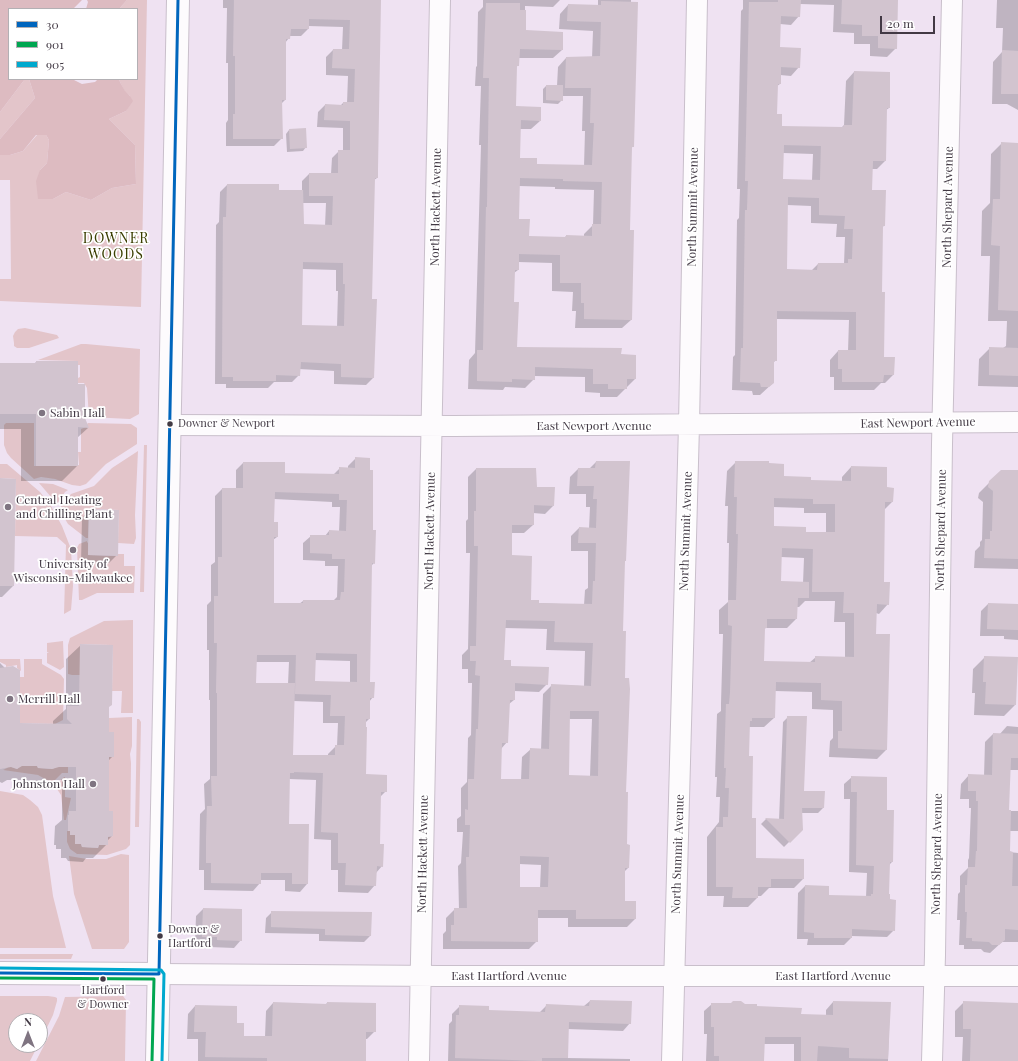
<!DOCTYPE html>
<html>
<head>
<meta charset="utf-8">
<style>
	body { margin:0 }
	#map { position:relative; width:1018px; height:1061px; overflow:hidden; background:#efe2f2; font-family:"Playfair Display",serif }
	canvas { display:block }
	.legend { position:absolute; left:8px; top:8px; width:130px; height:72px; box-sizing:border-box; background:#fff; border:1px solid #b3b0b4; margin:0; padding:5px 7px; list-style:none; font-size:12px; color:#423944 }
	.legend li { display:flex; align-items:center; gap:8px; height:20px }
	.legend b { width:20px; border:1px solid #b3b0b4 }
	.north { position:absolute; left:8px; top:1013px; width:40px; height:40px; box-sizing:border-box; background:#fff; border:1px solid #b3b0b4; border-radius:50%; rotate:0deg; font-size:11px; font-weight:700; line-height:16px; text-align:center; color:#423944 }
	.north::after { content:''; display:block; margin:auto; width:14px; height:18px; background:#7f7481; clip-path:polygon(50% 0,100% 100%,50% 72%,0 100%) }
	.scale { position:absolute; left:880px; top:16px; width:55px; height:18px; box-sizing:border-box; border:2px solid #423944; border-top:0; padding-left:5px; font-size:12px; line-height:14px; white-space:nowrap; color:#423944; -webkit-text-stroke:3px #fff; paint-order:stroke }
</style>
</head>
<body>
<div id="map">
<canvas width="1018" height="1061"></canvas>
<ul class="legend">
<li><b style="height:5px;background:#0065bd"></b>30</li>
<li><b style="height:5px;background:#00a651"></b>901</li>
<li><b style="height:5px;background:#00a9ce"></b>905</li>
</ul>
<div class="north">N</div>
<div class="scale">20 m</div>
</div>
<script>
const ctx = document.querySelector('canvas').getContext('2d');
ctx.lineJoin = 'round';
function paint(path, color) {
  ctx.fillStyle = color;
  ctx.fill(path, 'evenodd');
}
function poly(rows) {
  const path = new Path2D();
  for (const r of rows) {
    path.moveTo(r[0], r[1]);
    for (let i = 2; i < r.length; i += 2) path.lineTo(r[i], r[i + 1]);
  }
  return path;
}
function stroke(path, color, width, dash) {
  ctx.strokeStyle = color;
  ctx.lineWidth = width;
  ctx.lineCap = dash ? 'butt' : 'round';
  ctx.setLineDash(dash || []);
  ctx.stroke(path);
}
function write(font, color, halo, rows, align = 'center') {
  ctx.font = font + ' "Playfair Display",serif';
  ctx.lineWidth = 3.5;
  ctx.setLineDash([]);
  ctx.textBaseline = 'middle';
  ctx.strokeStyle = halo;
  ctx.fillStyle = color;
  for (const [text, x, y, turn = 0] of rows) {
    ctx.save();
    ctx.translate(x, y);
    ctx.rotate((+turn || 0) * Math.PI / 180);
    ctx.textAlign = isNaN(turn) ? turn : align;
    if (halo) ctx.strokeText(text, 0, 0);
    ctx.fillText(text, 0, 0);
    ctx.restore();
  }
}
paint(poly([
	[127,0,147,0,141,307,0,301,0,279,11,279,10,180,0,180,0,155,10,155,23,151,37,135,46,135,49,140,47,163,40,170,53,199,66,192,91,200,112,188,136,184,135,145,109,119,126,111,130,96,125,92,120,82,119,79,137,79,137,9,119,9],
	[25,79,29,79,35,98,0,139,0,112],
	[25,328,57,335,59,338,29,348,17,348,14,346,14,343,13,336,15,332,18,329],
	[81,344,86,344,140,349,139,414,130,419,89,417,87,388,84,383,78,383,78,378,80,377,80,365,78,365,77,361,38,360],
	[6,423,34,423,34,466,79,465,78,452,81,452,81,429,86,427,86,425,88,423,131,424,137,428,137,444,106,464,86,484,80,486,72,485,55,479,41,477,34,479,11,458,7,453,4,445,4,425],
	[144,445,147,445,144,592,140,592],
	[138,451,135,515,136,538,134,544,118,543,119,510,89,509,88,538,86,538,68,524,59,509,71,494,94,486,112,468],
	[0,464,7,464,40,492,51,506,62,526,71,549,73,586,71,610,64,614,66,545,57,537,15,536,16,479,0,478],
	[39,483,53,484,68,490,65,492,57,504],
	[87,541,87,542,88,543,88,555,117,556,118,554,124,554,124,566,135,566,134,593,97,593,82,600,79,600,77,548,79,544],
	[133,620,133,713,121,713,122,691,112,691,113,646,110,645,80,644,80,675,72,675,68,674,68,645,70,638,104,621],
	[63,641,64,667,60,670,47,663,47,653,49,653,47,652,47,643],
	[0,659,20,659,21,671,17,668,17,665,6,667,6,665,0,662],
	[24,659,42,659,42,664,61,675,64,679,63,720,55,724,20,723,20,677,24,677],
	[132,717,132,746,130,754,131,763,130,845,126,849,107,855,77,854,70,849,67,842,67,831,70,831,70,835,75,835,75,844,81,844,82,847,98,848,99,845,108,844,108,837,113,836,113,812,109,811,109,757,114,757,114,732,109,732,109,718],
	[137,719,139,719,141,722,139,827,135,827],
	[68,765,68,773,62,773,52,783,38,775,3,770,7,768,9,766,17,769,20,766,37,766,38,768,53,769,55,767],
	[64,777,65,777,65,797,71,798,66,820,64,820,61,795,55,786],
	[0,791,23,795,30,800,38,807,42,815,53,896,66,948,0,948],
	[121,854,129,855,129,942,124,949,92,949,74,894,69,856,87,859,106,859],
	[0,954,73,954,71,959,0,959],
	[0,996,48,996,55,997,57,998,57,1001,53,1015,40,1042,40,1021,16,1021,16,1045,38,1045,30,1061,0,1061],
	[123,996,126,1000,125,1061,36,1061,59,1016,65,997]
]), '#e3c5ca');
paint(poly([
	[0,0,82,0,73,9,9,9,9,79,25,79,0,112],
	[87,0,127,0,119,9,86,9,88,2],
	[29,79,72,79,82,84,95,82,98,79,119,79,120,82,125,91,130,96,133,101,126,111,109,119,135,145,136,184,112,188,91,200,66,192,53,199,38,199,36,181,40,170,47,163,49,140,46,135,36,135,23,151,10,155,0,155,0,139,35,98]
]), '#ddbbc1');
paint(poly([
	[223,0,380,0,377,178,374,180,371,300,373,378,366,385,334,384,334,371,299,369,299,375,292,382,274,382,268,388,226,388,226,384,215,384,216,225,219,222,220,192,227,185,278,191,302,191,302,181,309,174,331,174,332,158,339,151,343,151,343,128,317,127,318,112,325,105,340,106,343,103,347,103,348,76,326,75,326,57,333,50,342,50,343,27,308,26,308,29,301,36,290,36,289,38,285,43,285,100,281,104,282,138,274,146,226,146,226,123,228,120,228,63,226,63,227,8,223,8],
	[302,203,326,203,325,226,303,225],
	[302,269,336,270,336,291,338,291,337,327,301,326],
	[483,0,560,0,553,7,525,6,525,31,562,50,553,58,519,58,518,65,516,68,515,107,540,121,531,129,520,129,519,159,536,165,584,166,585,131,582,131,583,96,562,96,562,100,558,104,543,103,543,89,546,86,557,86,558,67,566,58,592,58,593,31,559,29,560,14,568,5,598,6,598,0,631,0,633,146,631,149,629,231,631,320,622,328,575,328,576,311,572,311,573,292,552,291,552,263,518,262,518,270,514,273,513,303,516,348,620,355,635,379,617,397,600,397,600,393,585,392,585,377,534,376,534,379,525,388,505,387,503,390,468,389,469,360,475,353,481,145,479,145,481,86,475,86,476,67,477,66,478,12,483,7],
	[519,186,555,187,555,189,594,190,593,225,584,234,584,236,566,236,564,238,528,237,518,220],
	[743,0,897,0,896,48,887,57,870,56,870,44,854,44,854,33,833,32,834,5,800,4,799,16,791,25,780,24,779,48,799,67,791,76,780,75,780,84,777,86,776,115,781,127,841,128,844,125,846,81,854,72,889,108,886,110,885,161,877,169,872,169,871,191,884,226,882,227,881,293,883,358,893,375,885,383,881,383,874,390,834,390,834,377,830,377,830,360,838,351,848,351,849,320,776,319,776,360,773,363,773,383,760,395,753,395,752,391,732,390,733,357,735,355,737,220,739,218,740,189,737,189,741,11,743,9],
	[783,153,813,154,812,180,782,180],
	[787,205,811,206,811,223,837,224,836,237,845,237,844,264,818,264,811,271,786,270],
	[997,0,1018,0,1018,110,1007,104,992,104,993,62,1002,52,1003,28,996,28],
	[289,130,306,147,303,151,287,152,286,134],
	[1002,143,1018,144,1018,387,978,386,979,359,990,348,1003,348,1006,346,1007,321,988,321,990,256,981,256,982,211,990,203,991,154],
	[36,362,77,385,84,418,88,428,77,438,77,466,62,481,21,481,21,429,0,429,0,364,34,364],
	[356,458,372,531,374,563,371,566,369,683,373,697,369,702,369,719,365,723,365,775,386,791,380,797,379,845,382,866,376,873,375,885,368,893,338,892,338,870,331,870,331,840,314,839,316,780,289,779,288,825,307,884,300,892,285,891,285,880,260,880,260,883,253,891,204,890,204,870,199,870,200,814,205,809,204,784,210,779,210,700,209,700,209,650,207,650,207,605,211,601,211,565,215,562,215,496,222,489,236,489,236,470,243,463,284,474,333,475,340,468,348,468,348,466],
	[274,499,332,502,332,507,340,507,339,532,329,531,325,536,311,536,303,543,303,560,325,561,325,566,338,566,337,597,333,601,303,601,299,604,273,604,273,540,277,537,273,523],
	[315,660,350,661,350,683,314,682],
	[256,662,289,662,288,684,255,684],
	[293,701,323,702,323,723,338,723,337,746,336,746,328,754,328,756,292,756],
	[596,462,624,562,622,632,626,845,628,868,624,872,624,902,635,919,627,927,568,927,568,918,537,918,537,941,529,949,443,949,443,934,446,931,446,918,454,910,459,910,458,866,461,863,463,832,457,832,457,819,461,816,461,788,467,782,468,738,471,735,472,683,468,683,468,669,462,669,462,655,468,649,470,553,466,553,466,521,468,519,468,477,476,469,536,488,553,506,545,514,533,513,533,525,524,533,512,533,512,556,530,601,538,603,584,605,585,590,588,588,588,551,571,551,571,536,579,528,589,529,590,507,586,507,586,494,569,494,570,477,578,469,589,469],
	[505,628,547,629,546,650,585,651,584,686,552,685,543,694,541,750,531,749,522,757,521,780,500,780,501,749,507,742,509,704,514,700,514,691,539,692,547,684,510,667,503,661],
	[569,719,592,719,590,776,568,776],
	[519,864,541,865,540,888,519,888],
	[736,462,783,477,810,481,842,482,842,477,851,467,886,488,892,502,884,510,883,583,888,604,879,614,876,613,875,635,886,750,877,759,829,757,830,741,833,738,833,710,812,709,812,692,775,691,774,718,764,727,749,727,748,757,751,819,755,859,803,879,794,888,769,888,761,896,757,896,757,898,748,907,723,907,724,896,707,896,707,837,719,822,720,797,716,797,717,777,715,777,717,714,721,711,721,703,723,634,719,634,719,610,728,602,729,543,727,543,728,506,725,506,727,471],
	[773,507,804,508,804,513,826,513,826,533,805,533,773,527],
	[781,557,804,558,803,583,780,582],
	[805,601,835,601,834,622,845,622,845,658,816,657,809,663,763,662,764,629,766,628,787,628,796,619,796,607,799,607],
	[1001,471,1018,471,1018,569,974,568,975,551,980,546,980,542,982,540,983,502,978,498,979,493],
	[0,479,13,586,2,597,0,597],
	[89,510,117,555,109,563,81,562,82,518],
	[988,604,1018,605,1018,640,1004,639,1004,636,980,636,981,611],
	[81,645,108,707,108,733,113,756,108,761,108,812,112,836,107,841,107,844,93,858,86,858,83,862,68,861,66,858,61,858,61,849,56,849,56,845,54,845,55,826,62,820,62,780,44,780,37,783,24,782,23,780,7,780,2,783,0,782,0,663,5,668,19,724,53,724,53,721,66,709,66,659],
	[984,658,1015,705,1004,716,974,715,975,693,972,693,973,669],
	[788,717,803,792,823,808,818,813,801,813,802,829,784,847,761,824,766,819,779,820,783,722],
	[1007,726,1018,727,1018,770,1009,770,1008,811,1018,811,1018,831,1010,831,1009,852,1018,853,1018,942,1002,942,990,953,984,952,981,949,964,949,964,945,959,945,960,920,957,920,958,894,960,892,960,876,968,868,968,860,969,858,971,808,969,808,969,799,960,799,961,784,969,775,984,776,985,742,993,734,999,735],
	[852,777,886,811,892,862,889,865,888,895,894,930,887,937,851,936,851,938,844,945,807,945,808,939,797,939,798,893,805,886,828,896,866,897,867,873,849,872,850,799,844,799,844,784],
	[203,909,241,940,234,948,210,947,210,944,195,944,196,916],
	[272,912,370,936,364,942,319,941,319,934,265,933,266,918],
	[590,1001,630,1023,623,1031,568,1029,567,1058,630,1059,630,1061,448,1061,449,1024,452,1021,452,1014,460,1006,488,1011,539,1013,546,1006,584,1006],
	[833,1002,890,1003,888,1061,794,1061,794,1044,763,1044,763,1061,706,1061,707,1034,704,1034,704,1011,712,1004,745,1005,800,1015,826,1016,826,1010],
	[964,1002,1018,1004,1018,1061,962,1061,963,1037,955,1037,955,1011],
	[273,1003,325,1005,327,1003,375,1031,367,1039,365,1039,365,1061,198,1061,198,1039,187,1039,188,1014,195,1006,236,1024,243,1037,265,1037,266,1011]
]), '#0003');
paint(poly([
	[234,0,381,0,378,169,378,178,375,178,372,299,377,299,374,378,341,377,341,364,301,362,300,376,276,375,276,381,233,381,233,377,222,377,223,217,226,217,227,184,279,184,279,190,303,190,304,224,332,225,333,196,309,196,309,173,338,173,338,150,350,150,350,121,324,120,325,104,343,105,343,102,354,102,355,69,332,68,333,49,349,49,350,20,309,19,309,29,291,29,290,39,286,39,286,100,282,100,283,139,233,139,233,114,235,114,235,56,233,56],
	[303,262,343,263,343,284,345,284,344,326,302,325],
	[778,0,801,0,800,17,781,16,780,47,801,48,800,68,781,67,781,84,778,84,777,114,782,114,782,126,843,127,844,125,852,125,854,71,890,72,890,108,887,108,886,161,873,161,872,190,886,190,885,226,883,226,882,292,885,292,884,357,895,357,894,375,884,375,883,382,842,382,842,369,838,369,838,350,856,350,856,312,777,311,777,361,774,361,774,383,769,387,761,387,760,383,740,382,741,348,743,348,745,210,747,210,748,181,745,181,749,2,778,2],
	[784,145,821,146,820,180,783,179],
	[788,197,819,198,819,215,845,216,844,229,853,229,852,259,848,259,848,263,818,263,817,270,787,269],
	[842,0,898,0,897,49,878,48,878,36,862,36,862,25,841,24],
	[601,1,638,2,634,147,632,147,630,230,634,230,632,320,584,319,584,303,581,303,581,283,560,283,560,255,519,254,519,270,515,270,514,302,519,302,517,347,622,348,621,354,636,355,636,379,627,379,627,389,608,389,608,384,593,384,593,369,535,367,535,380,512,379,512,382,477,381,477,350,483,350,486,207,487,207,489,78,483,78,486,3,520,3,520,10,526,10,526,30,563,32,563,50,520,49,519,66,517,66,516,106,541,107,541,121,521,120,520,158,537,158,537,164,592,165,594,123,590,123,591,88,565,88,566,57,600,56,601,22,567,21,568,4,601,5],
	[520,178,563,179,563,181,602,182,601,224,592,224,592,236,566,235,566,237,529,236,530,219,519,219],
	[1002,50,1018,51,1018,94,1001,94],
	[546,85,563,85,563,101,546,100],
	[306,128,307,148,290,149,289,129],
	[1001,142,1018,143,1018,311,998,310,1000,246,991,245,993,199,1000,199],
	[989,347,1018,348,1018,376,989,375],
	[36,361,78,361,78,384,85,384,85,418,89,428,78,427,78,466,36,466,36,414,0,414,0,363,36,363],
	[355,457,370,458,370,470,373,470,373,530,376,530,375,564,372,563,370,682,375,682,374,698,370,698,370,719,366,719,366,727,367,727,366,774,387,775,387,792,381,792,380,844,384,844,383,867,377,866,376,886,345,885,346,863,338,863,338,833,321,832,323,773,294,772,294,773,290,773,289,824,309,824,308,884,292,884,292,873,261,873,261,884,211,883,211,863,206,863,206,839,207,806,212,806,211,776,217,776,217,693,216,693,217,643,214,643,214,596,218,596,218,557,222,557,222,488,243,488,243,462,285,462,285,473,339,474,339,467,355,468],
	[275,492,339,494,339,500,347,500,346,531,329,530,329,535,310,535,310,553,332,554,332,559,345,559,344,592,341,592,340,600,303,600,303,603,274,603,274,537,278,537,278,522,274,522],
	[316,653,357,654,357,682,315,681],
	[257,655,296,655,295,694,331,695,330,716,345,716,344,745,335,745,335,755,293,755,295,683,256,683],
	[596,461,630,461,626,561,625,561,623,631,626,631,625,678,629,678,630,689,626,792,628,792,627,844,630,845,629,868,625,868,625,901,636,901,636,919,576,919,576,910,538,910,538,942,451,941,451,925,454,925,454,908,467,908,466,857,469,857,470,825,465,825,465,809,468,810,468,779,474,779,476,729,478,729,480,676,475,675,476,661,470,661,470,646,476,646,478,546,474,546,474,511,476,511,476,468,536,468,537,487,555,487,554,506,534,505,534,525,512,525,512,555,532,556,531,600,539,600,539,603,592,604,593,581,595,581,596,543,578,543,579,527,596,528,597,499,593,499,594,486,577,486,578,468,595,468],
	[506,620,555,621,554,642,593,643,591,686,551,684,549,749,530,748,529,779,501,779,502,743,508,743,510,700,515,700,515,683,548,685,549,667,511,666,511,660,504,660],
	[570,711,599,711,598,776,569,775],
	[520,856,549,857,548,887,520,887],
	[735,461,769,461,769,463,784,464,784,476,811,477,811,480,851,481,851,466,887,467,887,487,894,488,893,502,885,502,884,582,890,582,889,605,877,604,876,634,890,634,887,750,838,748,838,731,842,731,842,701,821,700,821,683,776,682,775,718,752,718,752,721,750,721,749,756,753,756,752,818,756,818,756,858,804,859,804,879,771,879,771,887,758,887,758,898,732,898,733,887,716,887,716,827,723,827,723,817,728,817,729,788,725,788,726,768,724,768,726,704,729,704,730,693,732,626,728,625,728,600,736,600,738,534,736,534,737,497,734,497],
	[774,498,813,499,813,504,835,504,835,532,806,532,806,527,774,526],
	[782,548,813,549,812,592,844,592,843,613,854,613,854,657,815,656,815,662,764,661,765,628,767,628,767,619,797,619,798,598,809,598,809,582,781,581],
	[1001,470,1018,470,1018,559,984,558,985,539,990,539,990,531,992,531,993,491,988,487,989,481],
	[0,478,16,479,14,586,0,586],
	[89,509,119,510,118,556,88,555],
	[988,603,1018,604,1018,630,987,629],
	[80,644,113,645,112,705,109,707,109,732,114,732,114,757,109,757,109,811,113,811,113,836,108,837,108,845,99,845,98,848,82,847,81,844,75,844,75,835,70,835,70,831,68,831,68,815,69,815,69,811,76,811,76,767,59,767,52,769,38,768,37,766,22,766,17,769,11,767,0,769,0,668,13,666,20,670,20,723,72,724,67,719,67,706,79,706],
	[984,656,1018,657,1016,705,985,704,986,682,983,682],
	[787,716,807,716,804,791,825,791,824,808,802,808,803,830,790,843,765,818,784,819],
	[993,733,1018,734,1018,758,1011,758,1009,810,1011,810,1010,851,1013,852,1012,886,1018,886,1018,930,1005,929,1005,940,999,945,992,945,989,942,972,941,972,938,966,938,967,912,965,912,965,885,967,885,968,867,975,867,976,851,977,851,978,801,976,801,976,791,968,791,968,774,992,775],
	[851,776,887,777,887,810,894,810,893,862,890,862,889,894,890,894,890,899,896,900,895,931,852,929,852,938,814,938,814,933,804,932,805,885,829,886,829,895,871,896,871,894,873,894,874,866,856,865,857,792,851,792],
	[203,908,242,909,242,941,217,940,217,937,202,937],
	[271,911,372,912,371,936,325,935,325,929,271,927],
	[590,1000,632,1001,631,1024,569,1022,568,1058,542,1058,542,1061,455,1058,456,1015,459,1015,459,1005,489,1006,489,1010,545,1012,546,1004,589,1006],
	[733,1001,741,1001,745,1004,757,1004,757,1006,802,1008,801,1014,833,1015,833,1001,891,1002,888,1059,849,1058,849,1048,818,1046,817,1061,801,1061,801,1037,765,1037,764,1061,719,1061,719,1056,714,1056,714,1027,711,1027,711,1003,731,1003],
	[963,1001,1018,1003,1018,1061,970,1061,971,1029,963,1029],
	[273,1002,327,1004,327,1002,376,1003,376,1032,366,1032,366,1061,267,1061,267,1058,205,1057,206,1032,194,1032,195,1005,237,1006,237,1023,244,1023,244,1036,272,1036]
]), '#d2c4cf');
const minor = poly([
	[170,425,453,426,1018,422],
	[159,974,440,976,1018,976],
	[419,1061,440,0],
	[672,1061,689,425,697,0],
	[932,1061,935,955,942,444,952,0]
]);
const tertiary = poly([
	[0,973,159,974],
	[157,1061,178,0]
]);
stroke(minor, '#c9bfcb', 22);
stroke(tertiary, '#c9bfcb', 24);
stroke(minor, '#fdfbfd', 20);
stroke(tertiary, '#fdfbfd', 22);
stroke(poly([
	[0,973,159,974,178,0]
]), '#0065bd', 3);
stroke(poly([
	[0,978,154,979,152,1061]
]), '#00a651', 3);
stroke(poly([
	[0,968,161,970,164,974,162,1061]
]), '#00a9ce', 3);
for (const [x, y, r, color] of [
	[42,413,4,"#7f7481"],
	[170,424,3.5,"#423944"],
	[8,507,4,"#7f7481"],
	[73,550,4,"#7f7481"],
	[10,699,4,"#7f7481"],
	[93,784,4,"#7f7481"],
	[160,936,3.5,"#423944"],
	[103,979,3.5,"#423944"]
]) {
  const dot = new Path2D();
  dot.arc(x, y, r, 0, 2 * Math.PI);
  ctx.fillStyle = color;
  ctx.fill(dot);
  stroke(dot, '#fff', 1.5);
}
write('11px', '#423944', '#fff', [
	["Downer & Newport",178,424],
	["Downer &",168,930],
	["Hartford",168,944],
	["Hartford",103,991,"center"],
	["& Downer",103,1005,"center"]
], 'left');
write('12px', '#423944', '#fff', [
	["North Hackett Avenue",436,207,-89],
	["North Summit Avenue",693,207,-89],
	["North Shepard Avenue",948,207,-89],
	["East Newport Avenue",918,423,-1],
	["East Newport Avenue",594,426],
	["North Shepard Avenue",941,530,-89],
	["North Hackett Avenue",430,531,-89],
	["North Summit Avenue",686,531,-88],
	["North Hackett Avenue",423,854,-89],
	["North Summit Avenue",678,854,-88],
	["North Shepard Avenue",937,854,-89],
	["East Hartford Avenue",509,976],
	["East Hartford Avenue",833,976]
]);
write('12px', '#423944', '#fff', [
	["Sabin Hall",50,413],
	["Central Heating",16,500],
	["and Chilling Plant",16,514],
	["University of",73,564,"center"],
	["Wisconsin-Milwaukee",73,578,"center"],
	["Merrill Hall",18,699],
	["Johnston Hall",85,784,"right"]
], 'left');
ctx.letterSpacing = '1px';
write('14px', '#3a3e00', '#fff', [
	["DOWNER",116,239],
	["WOODS",116,255]
]);
ctx.letterSpacing = '0px';
</script>
</body>
</html>
